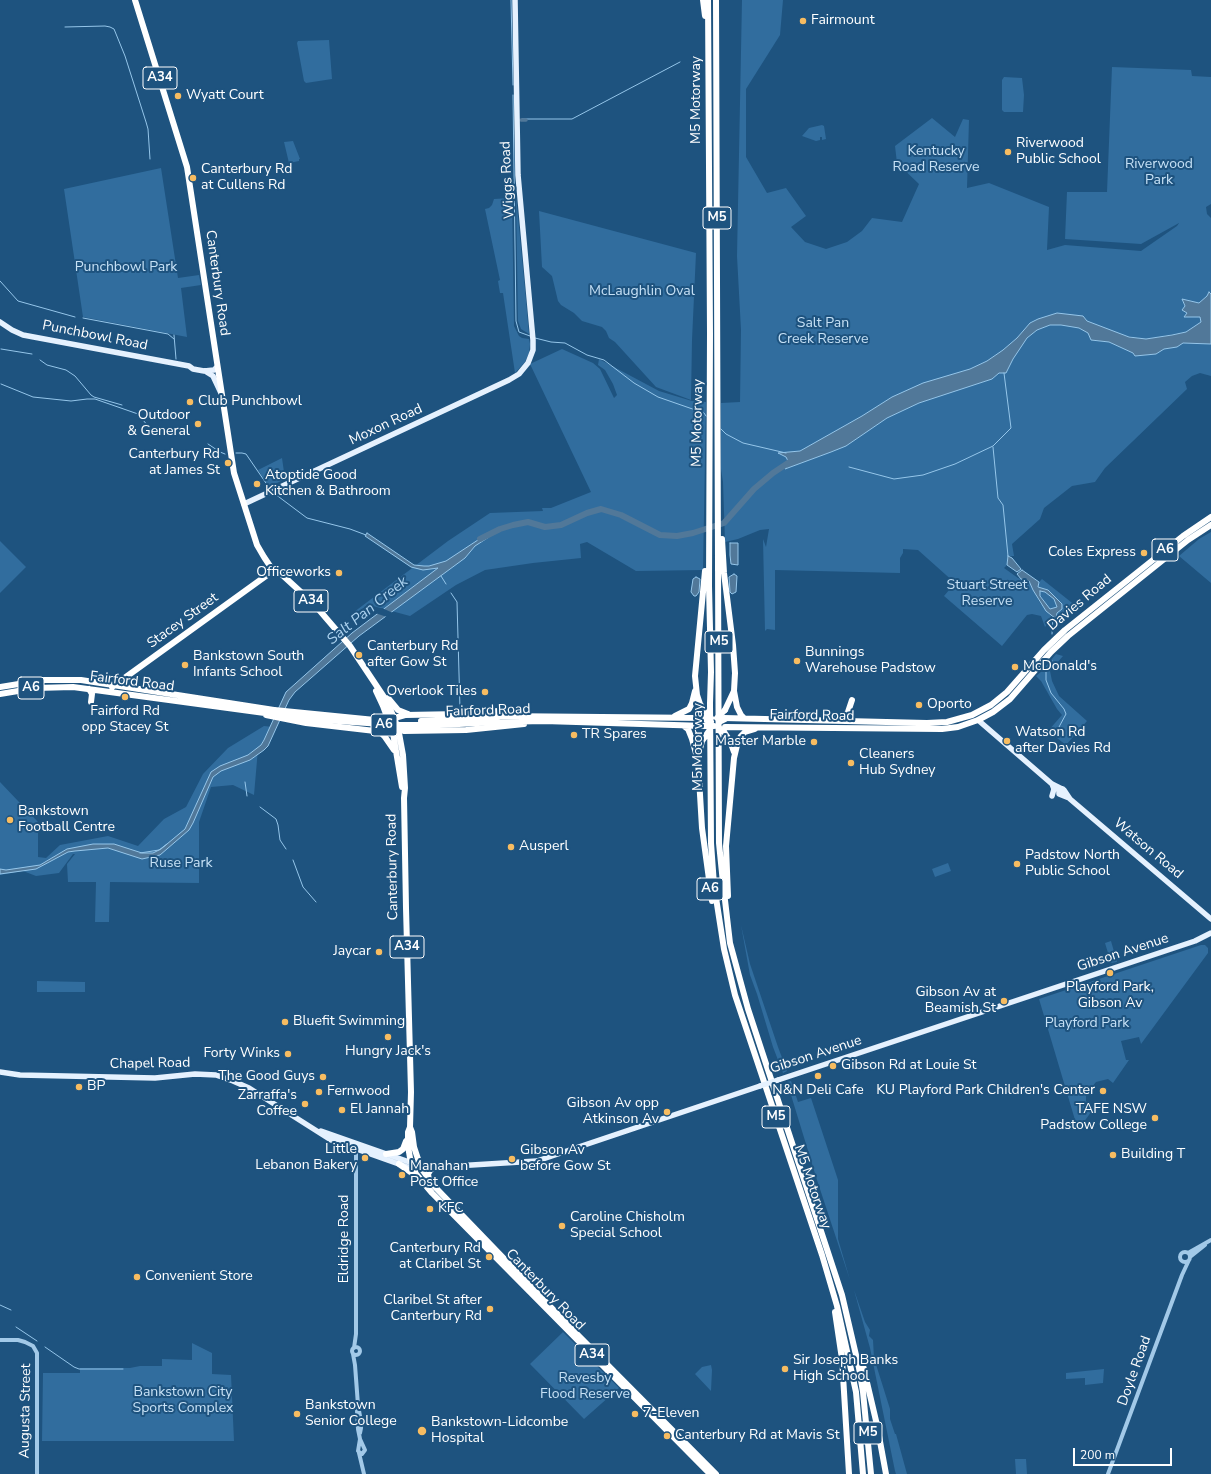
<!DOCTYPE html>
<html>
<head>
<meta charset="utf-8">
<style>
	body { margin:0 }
	#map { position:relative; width:1211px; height:1474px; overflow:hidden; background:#1e537f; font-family:"Nunito Sans",sans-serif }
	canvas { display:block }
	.scale { position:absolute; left:1073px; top:1448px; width:99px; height:18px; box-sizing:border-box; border:2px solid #fff; border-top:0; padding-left:5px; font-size:12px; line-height:14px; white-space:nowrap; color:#fff; -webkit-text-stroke:3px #1e537f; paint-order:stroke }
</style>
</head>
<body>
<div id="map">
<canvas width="1211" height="1474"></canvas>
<div class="scale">200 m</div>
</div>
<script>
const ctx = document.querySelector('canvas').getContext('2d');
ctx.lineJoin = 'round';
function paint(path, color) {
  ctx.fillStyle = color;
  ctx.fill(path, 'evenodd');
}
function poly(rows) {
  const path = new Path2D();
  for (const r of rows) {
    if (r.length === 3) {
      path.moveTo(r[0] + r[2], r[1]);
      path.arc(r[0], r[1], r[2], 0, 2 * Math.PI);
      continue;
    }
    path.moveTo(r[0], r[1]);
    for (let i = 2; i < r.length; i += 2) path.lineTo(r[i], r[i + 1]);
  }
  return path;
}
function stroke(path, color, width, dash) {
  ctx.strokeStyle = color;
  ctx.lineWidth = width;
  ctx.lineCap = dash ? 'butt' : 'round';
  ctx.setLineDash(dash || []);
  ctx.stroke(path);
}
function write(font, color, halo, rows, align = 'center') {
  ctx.font = font + ' "Nunito Sans",sans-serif';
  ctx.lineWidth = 4;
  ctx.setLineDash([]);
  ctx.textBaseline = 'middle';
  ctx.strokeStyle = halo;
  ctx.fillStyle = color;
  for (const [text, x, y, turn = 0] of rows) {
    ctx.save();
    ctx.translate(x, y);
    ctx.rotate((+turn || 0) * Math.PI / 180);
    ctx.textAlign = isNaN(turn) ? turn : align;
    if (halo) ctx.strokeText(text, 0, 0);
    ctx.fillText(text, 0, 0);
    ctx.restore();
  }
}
paint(poly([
	[742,0,783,0,780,35,746,89,746,157,767,193,786,188,806,216,791,227,805,242,826,249,847,242,862,231,872,218,902,222,919,184,897,163,895,146,932,118,955,137,963,119,969,120,967,188,989,183,1049,207,1047,250,1065,245,1141,251,1177,226,1179,223,1141,244,1065,239,1067,192,1107,192,1112,67,1191,70,1192,76,1211,77,1211,204,1206,207,1207,214,1211,218,1211,294,1209,292,1207,296,1199,303,1182,300,1187,313,1184,317,1200,317,1201,322,1186,332,1146,339,1120,335,1086,321,1057,313,1038,319,1030,323,1017,338,1003,350,987,361,970,369,892,397,862,416,800,451,779,454,786,457,789,463,785,469,831,452,846,446,887,418,919,403,992,379,999,373,1006,373,1013,359,1027,338,1037,330,1050,325,1061,325,1079,328,1088,333,1091,340,1109,342,1133,353,1135,356,1156,354,1164,349,1177,347,1182,343,1211,344,1211,376,1200,373,1192,376,1185,382,1187,389,1105,468,1095,482,1072,486,1044,508,1040,519,1012,544,1014,556,1008,556,1007,565,1004,568,1018,578,1029,581,1040,603,1051,616,1049,622,1045,627,1041,616,1032,614,1027,615,1002,646,944,596,955,583,918,550,903,549,903,553,900,558,900,573,775,570,775,630,767,629,765,631,763,539,766,547,769,529,760,530,738,539,725,542,723,482,721,469,721,403,740,402,741,330,737,256],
	[329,40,332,79,306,83,304,81,297,43,298,41],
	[1004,77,1022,78,1024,95,1023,112,1004,112,1002,110,1002,80],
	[822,125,824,126,826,139,822,140,822,137,820,137,820,140,816,141,802,136,809,128],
	[293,141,300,159,299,159,299,161,289,163,284,142],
	[161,168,178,278,199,275,201,285,181,288,187,337,83,317,64,189],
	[516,196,525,289,529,334,521,329,518,321],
	[512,198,514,326,519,336,522,338,529,339,530,344,529,353,525,362,515,373,503,293,500,293,498,281,500,280,485,209,489,208,492,205,494,199],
	[539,211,696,253,692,340,691,400,656,387,615,342,609,338,606,331,602,327,582,321,574,313,561,305,558,301,552,276,542,267],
	[562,349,593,363,600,369,614,398,617,395,613,384,605,370,598,365,599,359,659,391,692,401,706,402,703,570,636,571,587,542,580,544,581,558,533,563,485,570,456,585,410,616,373,606,365,607,357,612,354,612,448,541,490,513,543,511,542,508,551,508,591,492,530,364],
	[282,458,285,479,269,487,258,470],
	[1211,532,1211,583,1179,556,1199,539],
	[0,541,26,567,0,593],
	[1042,579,1076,606,1072,613,1067,614,1062,621,1057,616,1061,603,1048,590,1038,587,1039,582],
	[1040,591,1045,592,1054,599,1057,607,1050,609,1040,595],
	[1056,654,1063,656,1050,671,1052,681,1059,696,1087,721,1066,745,1048,731,1062,715,1057,709,1041,681,1036,676,1042,671],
	[264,726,273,727,258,749,254,795,233,785,211,787,199,822,199,883,110,882,109,922,95,922,96,882,68,882,67,864,75,854,73,854,59,873,36,876,23,871,0,875,0,782,38,822,38,857,46,858,60,845,108,836,138,846,164,819,186,807,203,774,228,748],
	[948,863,951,871,935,877,932,869],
	[741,925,750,964,778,1047,787,1071,783,1073,773,1047,757,994,750,975],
	[1111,941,1117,962,1111,963,1105,943],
	[1201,945,1205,945,1208,948,1208,953,1141,1044,1139,1037,1121,1041,1126,1060,1129,1060,1113,1083,1108,1079,1096,1082,1086,1094,1086,1101,1094,1108,1078,1130,1039,999],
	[37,981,85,982,85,992,37,992],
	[791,1081,798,1102,811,1098,838,1180,838,1239,850,1280,817,1180,787,1082],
	[854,1290,865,1322,870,1330,869,1336,873,1340,874,1358,890,1409,890,1419,895,1434,896,1434,907,1474,896,1474,895,1471,870,1348],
	[563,1332,619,1388,584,1419,530,1364],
	[192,1343,212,1353,212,1374,231,1375,234,1441,42,1441,43,1373,80,1373,80,1368,130,1368,140,1366,162,1366,162,1359,192,1360],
	[711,1365,712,1370,711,1391,695,1374,702,1367],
	[1104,1369,1103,1383,1085,1385,1085,1378,1066,1379,1066,1373],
	[1015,1459,1026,1459,1027,1474,1016,1474]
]), '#316d9e');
const water = poly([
	[1209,292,1211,294,1211,344,1183,343,1177,347,1164,349,1156,354,1135,356,1133,353,1109,342,1091,340,1088,333,1079,328,1061,325,1050,325,1037,330,1027,338,1013,359,1006,373,999,373,992,379,919,403,887,418,846,446,831,452,785,469,789,463,786,457,778,453,800,451,862,416,892,397,923,383,970,369,987,361,1003,350,1017,338,1030,323,1038,319,1057,313,1083,316,1087,321,1129,337,1146,339,1172,335,1186,332,1201,322,1200,317,1184,317,1187,313,1182,310,1185,306,1182,299,1199,303,1207,296,1209,292],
	[367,533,414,565,424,566,429,566,446,561,487,534,489,537,475,546,465,558,359,636,295,692,289,700,268,746,264,750,250,760,221,771,213,777,193,823,189,830,160,855,142,859,108,848,75,851,68,852,36,869,0,874,0,869,6,870,40,865,67,849,93,844,114,844,142,853,153,853,161,849,185,829,211,772,220,766,248,755,261,745,264,740,286,692,352,633,438,568,423,570,411,567,365,536,367,533],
	[730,543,738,543,738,565,731,564,730,555,730,543],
	[1008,556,1012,558,1021,569,1017,572,1007,565,1008,556],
	[1022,570,1039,582,1038,587,1048,590,1062,604,1062,609,1057,613,1056,619,1046,611,1033,590,1029,581,1021,579,1017,574,1022,570],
	[1040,591,1045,592,1054,599,1057,607,1050,609,1040,596,1040,591],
	[734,574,737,576,736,592,732,594,730,592,729,577,734,574],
	[696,577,700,579,699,592,696,596,694,596,691,592,693,579,696,577]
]);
paint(water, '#517899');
stroke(water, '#95c6ea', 1);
paint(poly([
	[382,608,393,613,387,617,375,613]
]), '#1e537f');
stroke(poly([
	[511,0,513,85],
	[65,27,105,26,110,27,114,29,125,56,146,122,148,129,150,159],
	[513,95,516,321,519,332,530,336],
	[522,119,572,119,680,62],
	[0,281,18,301,75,317],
	[83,318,168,334,174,339],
	[174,335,176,359],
	[535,338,551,342,565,343,587,355,604,360,634,383,658,397,704,413,706,416],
	[1,349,32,354],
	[40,360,47,365,66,370,75,376,91,395,94,397,122,405],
	[1,384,33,397,71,401,87,399,95,399,138,414,153,432,158,432,172,431],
	[721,429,726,434,743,443,786,453],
	[208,444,220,452,225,454],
	[993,447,998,498,1003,505,1008,556],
	[236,453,242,453,246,454,270,489],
	[849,467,894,479,923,475,955,464,993,446,1011,428,1004,373],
	[275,494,307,518,350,529,366,535],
	[441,576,446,584],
	[451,593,457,602,460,709],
	[1052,634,1053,617],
	[1052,661,1046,671,1046,680,1051,693,1064,709,1066,714,1059,727,1057,736],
	[245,782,247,796],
	[260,807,276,819,278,825,280,840,286,849],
	[140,853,159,850,167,844],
	[293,860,303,887,316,902],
	[0,1305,11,1310],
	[16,1327,37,1341],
	[45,1347,74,1367,79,1369,123,1369]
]), '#95c6ea', 1);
stroke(poly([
	[521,120,526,120]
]), '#517899', 3.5);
stroke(poly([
	[480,539,500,529,513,525,528,522,545,527,561,525,587,513,601,509,621,515,660,535,677,536,693,533,724,523,754,489,773,473,794,459]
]), '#517899', 6);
stroke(poly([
	[1185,1257,5],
	[1188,1253,1211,1240],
	[1190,1257,1205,1245],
	[0,1340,18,1340,25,1342,33,1346,37,1353,37,1474],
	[356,1351,4],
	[354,1348,356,1334,356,1148],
	[353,1354,355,1365,358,1405,360,1416,361,1428,360,1433],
	[357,1411,358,1429,360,1439,358,1451,362,1454,365,1450,360,1439],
	[359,1453,364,1474],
	[1108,1474,1182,1275,1189,1260]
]), '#a2c9e8', 4);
stroke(poly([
	[0,322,12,330,23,335,189,366,193,369,204,371,214,370,217,367],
	[205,371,213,376,221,393],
	[244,504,509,380,519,374,528,363,533,350,533,340,518,175,515,0],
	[978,720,1052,784,1064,790,1070,799,1211,919],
	[1063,789,1059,791,1059,794,1069,798],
	[1052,796,1054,789,1052,784],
	[0,1072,20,1075,155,1078,195,1074,216,1075,233,1081,249,1088,331,1140,410,1168,431,1169,439,1167,537,1161,760,1086],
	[778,1080,1195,941,1211,933],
	[321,1131,415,1164]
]), '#e5f1fe', 5.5);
stroke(poly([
	[135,0,187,167,234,473,257,545,264,557,274,572],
	[703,0,705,16],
	[708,0,710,333,709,586,711,672,710,703,711,843,714,885,724,949,735,995,822,1255,837,1306,856,1392,863,1474],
	[716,0,719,843,723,883,730,943,748,1009,842,1295,859,1368,863,1392,871,1474],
	[722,539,724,573,733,645,735,673,734,691,725,710],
	[273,569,279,572,314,604,350,646,386,700,395,720,399,733,403,755,405,788,404,798,406,908,411,1092,410,1127,408,1132,408,1146,410,1158,416,1174,432,1193,710,1474],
	[705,571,695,676,697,695,700,704,706,713],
	[0,687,43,680,81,680,274,710],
	[112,687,270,573,273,569],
	[89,689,92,694,91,702],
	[376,691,383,706,393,733,402,787],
	[734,691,737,707,741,715,744,718],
	[0,694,36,688,73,687,272,714],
	[388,698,398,710,408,714],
	[266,715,306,723,375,731,381,733,385,737,394,750],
	[497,716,706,718],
	[675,716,689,709,692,703,695,691],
	[724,718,927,723,947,722,972,715,991,705,1007,692,1044,650,1065,630,1183,536,1211,517],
	[832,719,845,716,848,712,852,700],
	[391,720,398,717,405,715,461,714,498,711,519,712],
	[498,722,544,721,706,726],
	[684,726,688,729,692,739,698,761,702,828,712,901],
	[725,727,942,729,958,727,978,720,993,712,1010,699,1051,652,1068,636,1188,540,1211,525],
	[396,728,404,731,466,730,524,724],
	[724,732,730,741,734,752],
	[698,757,702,741,709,731],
	[728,896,726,846,734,758,738,741,741,736,745,732,755,729],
	[410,1127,412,1132,414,1147,421,1168,435,1187,570,1327,716,1474],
	[386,1154,399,1152,403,1149,406,1141],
	[399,1164,419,1178],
	[429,1180,428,1174,431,1169],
	[835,1312,842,1359,849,1474],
	[861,1357,877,1425,886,1474]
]), '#fff', 6);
stroke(poly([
	[760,1086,778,1080]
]), '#e5f1fe', 5.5);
stroke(poly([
	[274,710,375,720],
	[706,713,711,718],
	[272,714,324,720,396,725,439,725,498,722],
	[717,718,725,710],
	[706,720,711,722],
	[421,721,497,716],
	[719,722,725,719],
	[706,726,714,726],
	[718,727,724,732]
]), '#fff', 6);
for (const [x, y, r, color] of [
	[803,21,4,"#f7bc61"],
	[178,96,4,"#f7bc61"],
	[1008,152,4,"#f7bc61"],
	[193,178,4,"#f7bc61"],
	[190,402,4,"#f7bc61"],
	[198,424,4,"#f7bc61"],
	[228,463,4,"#f7bc61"],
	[257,484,4,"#f7bc61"],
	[1144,553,4,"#f7bc61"],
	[339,573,4,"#f7bc61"],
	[359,655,4,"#f7bc61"],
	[797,661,4,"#f7bc61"],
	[185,665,4,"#f7bc61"],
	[1015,667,4,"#f7bc61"],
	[485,692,4,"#f7bc61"],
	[125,697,4,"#f7bc61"],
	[919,705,4,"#f7bc61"],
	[574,735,4,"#f7bc61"],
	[1007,741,4,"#f7bc61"],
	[814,742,4,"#f7bc61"],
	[851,763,4,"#f7bc61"],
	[10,820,4,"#f7bc61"],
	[511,847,4,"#f7bc61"],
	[1017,864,4,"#f7bc61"],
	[379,952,4,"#f7bc61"],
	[1110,973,4,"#f7bc61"],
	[1004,1001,4,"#f7bc61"],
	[285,1022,4,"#f7bc61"],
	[388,1037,4,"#f7bc61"],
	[288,1054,4,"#f7bc61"],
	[833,1066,4,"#f7bc61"],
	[818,1076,4,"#f7bc61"],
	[323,1077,4,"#f7bc61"],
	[79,1087,4,"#f7bc61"],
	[1103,1091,4,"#f7bc61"],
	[319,1092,4,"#f7bc61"],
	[305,1104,4,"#f7bc61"],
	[342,1110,4,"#f7bc61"],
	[667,1112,4,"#f7bc61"],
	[1155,1118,4,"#f7bc61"],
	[1113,1155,4,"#f7bc61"],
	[365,1158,4,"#f7bc61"],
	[512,1159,4,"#f7bc61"],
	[402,1175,4,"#f7bc61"],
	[430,1209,4,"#f7bc61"],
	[562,1226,4,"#f7bc61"],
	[489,1257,4,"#f7bc61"],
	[137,1277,4,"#f7bc61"],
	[490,1309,4,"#f7bc61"],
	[785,1369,4,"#f7bc61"],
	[297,1414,4,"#f7bc61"],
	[635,1414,4,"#f7bc61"],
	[422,1431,5,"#f7bc61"],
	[667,1436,4,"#f7bc61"]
]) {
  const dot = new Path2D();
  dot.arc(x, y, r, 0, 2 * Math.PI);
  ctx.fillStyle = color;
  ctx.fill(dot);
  stroke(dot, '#1e537f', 1.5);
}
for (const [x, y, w] of [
	[160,78,34],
	[717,218,28],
	[1165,550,26],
	[311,601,34],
	[719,642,28],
	[31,688,26],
	[384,725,26],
	[710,889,26],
	[407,947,34],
	[776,1117,28],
	[592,1355,34],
	[868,1433,28]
]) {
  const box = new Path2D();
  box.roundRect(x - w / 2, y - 11, w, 22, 3);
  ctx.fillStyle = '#1e537f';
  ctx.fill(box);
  stroke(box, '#fff', 1);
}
write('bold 13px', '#fff', null, [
	["A34",160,78],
	["M5",717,218],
	["A6",1165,550],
	["A34",311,601],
	["M5",719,642],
	["A6",31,688],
	["A6",384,725],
	["A6",710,889],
	["A34",407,947],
	["M5",776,1117],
	["A34",592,1355],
	["M5",868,1433]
]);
write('14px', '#fff', '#1e537f', [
	["Fairmount",811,21],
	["Wyatt Court",186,96],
	["Riverwood",1016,144],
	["Public School",1016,160],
	["Canterbury Rd",201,170],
	["at Cullens Rd",201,186],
	["Club Punchbowl",198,402],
	["Outdoor",190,416,"right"],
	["& General",190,432,"right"],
	["Canterbury Rd",220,455,"right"],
	["at James St",220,471,"right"],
	["Atoptide Good",265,476],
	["Kitchen & Bathroom",265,492],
	["Coles Express",1136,553,"right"],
	["Officeworks",331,573,"right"],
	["Canterbury Rd",367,647],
	["after Gow St",367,663],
	["Bunnings",805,653],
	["Warehouse Padstow",805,669],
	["Bankstown South",193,657],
	["Infants School",193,673],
	["McDonald's",1023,667],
	["Overlook Tiles",477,692,"right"],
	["Oporto",927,705],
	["Fairford Rd",125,712,"center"],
	["opp Stacey St",125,728,"center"],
	["Watson Rd",1015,733],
	["after Davies Rd",1015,749],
	["TR Spares",582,735],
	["Master Marble",806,742,"right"],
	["Cleaners",859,755],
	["Hub Sydney",859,771],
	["Bankstown",18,812],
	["Football Centre",18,828],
	["Ausperl",519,847],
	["Padstow North",1025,856],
	["Public School",1025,872],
	["Jaycar",371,952,"right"],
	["Playford Park,",1110,988,"center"],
	["Gibson Av",1110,1004,"center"],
	["Gibson Av at",996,993,"right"],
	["Beamish St",996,1009,"right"],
	["Bluefit Swimming",293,1022],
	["Hungry Jack's",388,1052,"center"],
	["Forty Winks",280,1054,"right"],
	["Gibson Rd at Louie St",841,1066],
	["The Good Guys",315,1077,"right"],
	["BP",87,1087],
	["N&N Deli Cafe",818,1091,"center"],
	["KU Playford Park Children's Center",1095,1091,"right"],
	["Fernwood",327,1092],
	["Zarraffa's",297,1096,"right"],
	["Coffee",297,1112,"right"],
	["Gibson Av opp",659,1104,"right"],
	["Atkinson Av",659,1120,"right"],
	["El Jannah",350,1110],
	["TAFE NSW",1147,1110,"right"],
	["Padstow College",1147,1126,"right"],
	["Little",357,1150,"right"],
	["Lebanon Bakery",357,1166,"right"],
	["Gibson Av",520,1151],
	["before Gow St",520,1167],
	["Building T",1121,1155],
	["Manahan",410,1167],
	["Post Office",410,1183],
	["KFC",438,1209],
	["Caroline Chisholm",570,1218],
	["Special School",570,1234],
	["Canterbury Rd",481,1249,"right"],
	["at Claribel St",481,1265,"right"],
	["Convenient Store",145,1277],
	["Claribel St after",482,1301,"right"],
	["Canterbury Rd",482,1317,"right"],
	["Sir Joseph Banks",793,1361],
	["High School",793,1377],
	["Bankstown",305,1406],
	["Senior College",305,1422],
	["7-Eleven",643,1414],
	["Bankstown-Lidcombe",431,1423],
	["Hospital",431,1439],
	["Canterbury Rd at Mavis St",675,1436]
], 'left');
write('14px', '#fff', '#1e537f', [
	["M5 Motorway",697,100,-90],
	["Wiggs Road",508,180,-93],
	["Canterbury Road",217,283,82],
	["Punchbowl Road",95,336,11],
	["M5 Motorway",698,423,-89],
	["Moxon Road",386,425,-25],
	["Davies Road",1080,603,-40],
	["Stacey Street",183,621,-36],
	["Fairford Road",132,682,7],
	["Fairford Road",488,711,-2],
	["Fairford Road",812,716,1],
	["M5 Motorway",699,747,-90],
	["Watson Road",1148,849,40],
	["Canterbury Road",393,867,-91],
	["Gibson Avenue",1123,953,-18],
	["Gibson Avenue",816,1055,-18],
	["Chapel Road",150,1064,-1],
	["M5 Motorway",812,1187,71],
	["Eldridge Road",345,1239,-90],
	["Canterbury Road",545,1290,46],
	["Doyle Road",1135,1371,-70],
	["Augusta Street",26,1411,-89]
]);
write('14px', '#c6e1f6', '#1e537f', [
	["Kentucky",936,152],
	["Road Reserve",936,168],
	["Riverwood",1159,165],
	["Park",1159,181],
	["Punchbowl Park",126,268],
	["McLaughlin Oval",642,292],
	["Salt Pan",823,324],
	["Creek Reserve",823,340],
	["Stuart Street",987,586],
	["Reserve",987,602],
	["Ruse Park",181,864],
	["Playford Park",1087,1024],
	["Revesby",585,1379],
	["Flood Reserve",585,1395],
	["Bankstown City",183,1393],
	["Sports Complex",183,1409]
]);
write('italic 15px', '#add3f0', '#1e537f', [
	["Salt Pan Creek",368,611,-39]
]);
</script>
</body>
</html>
